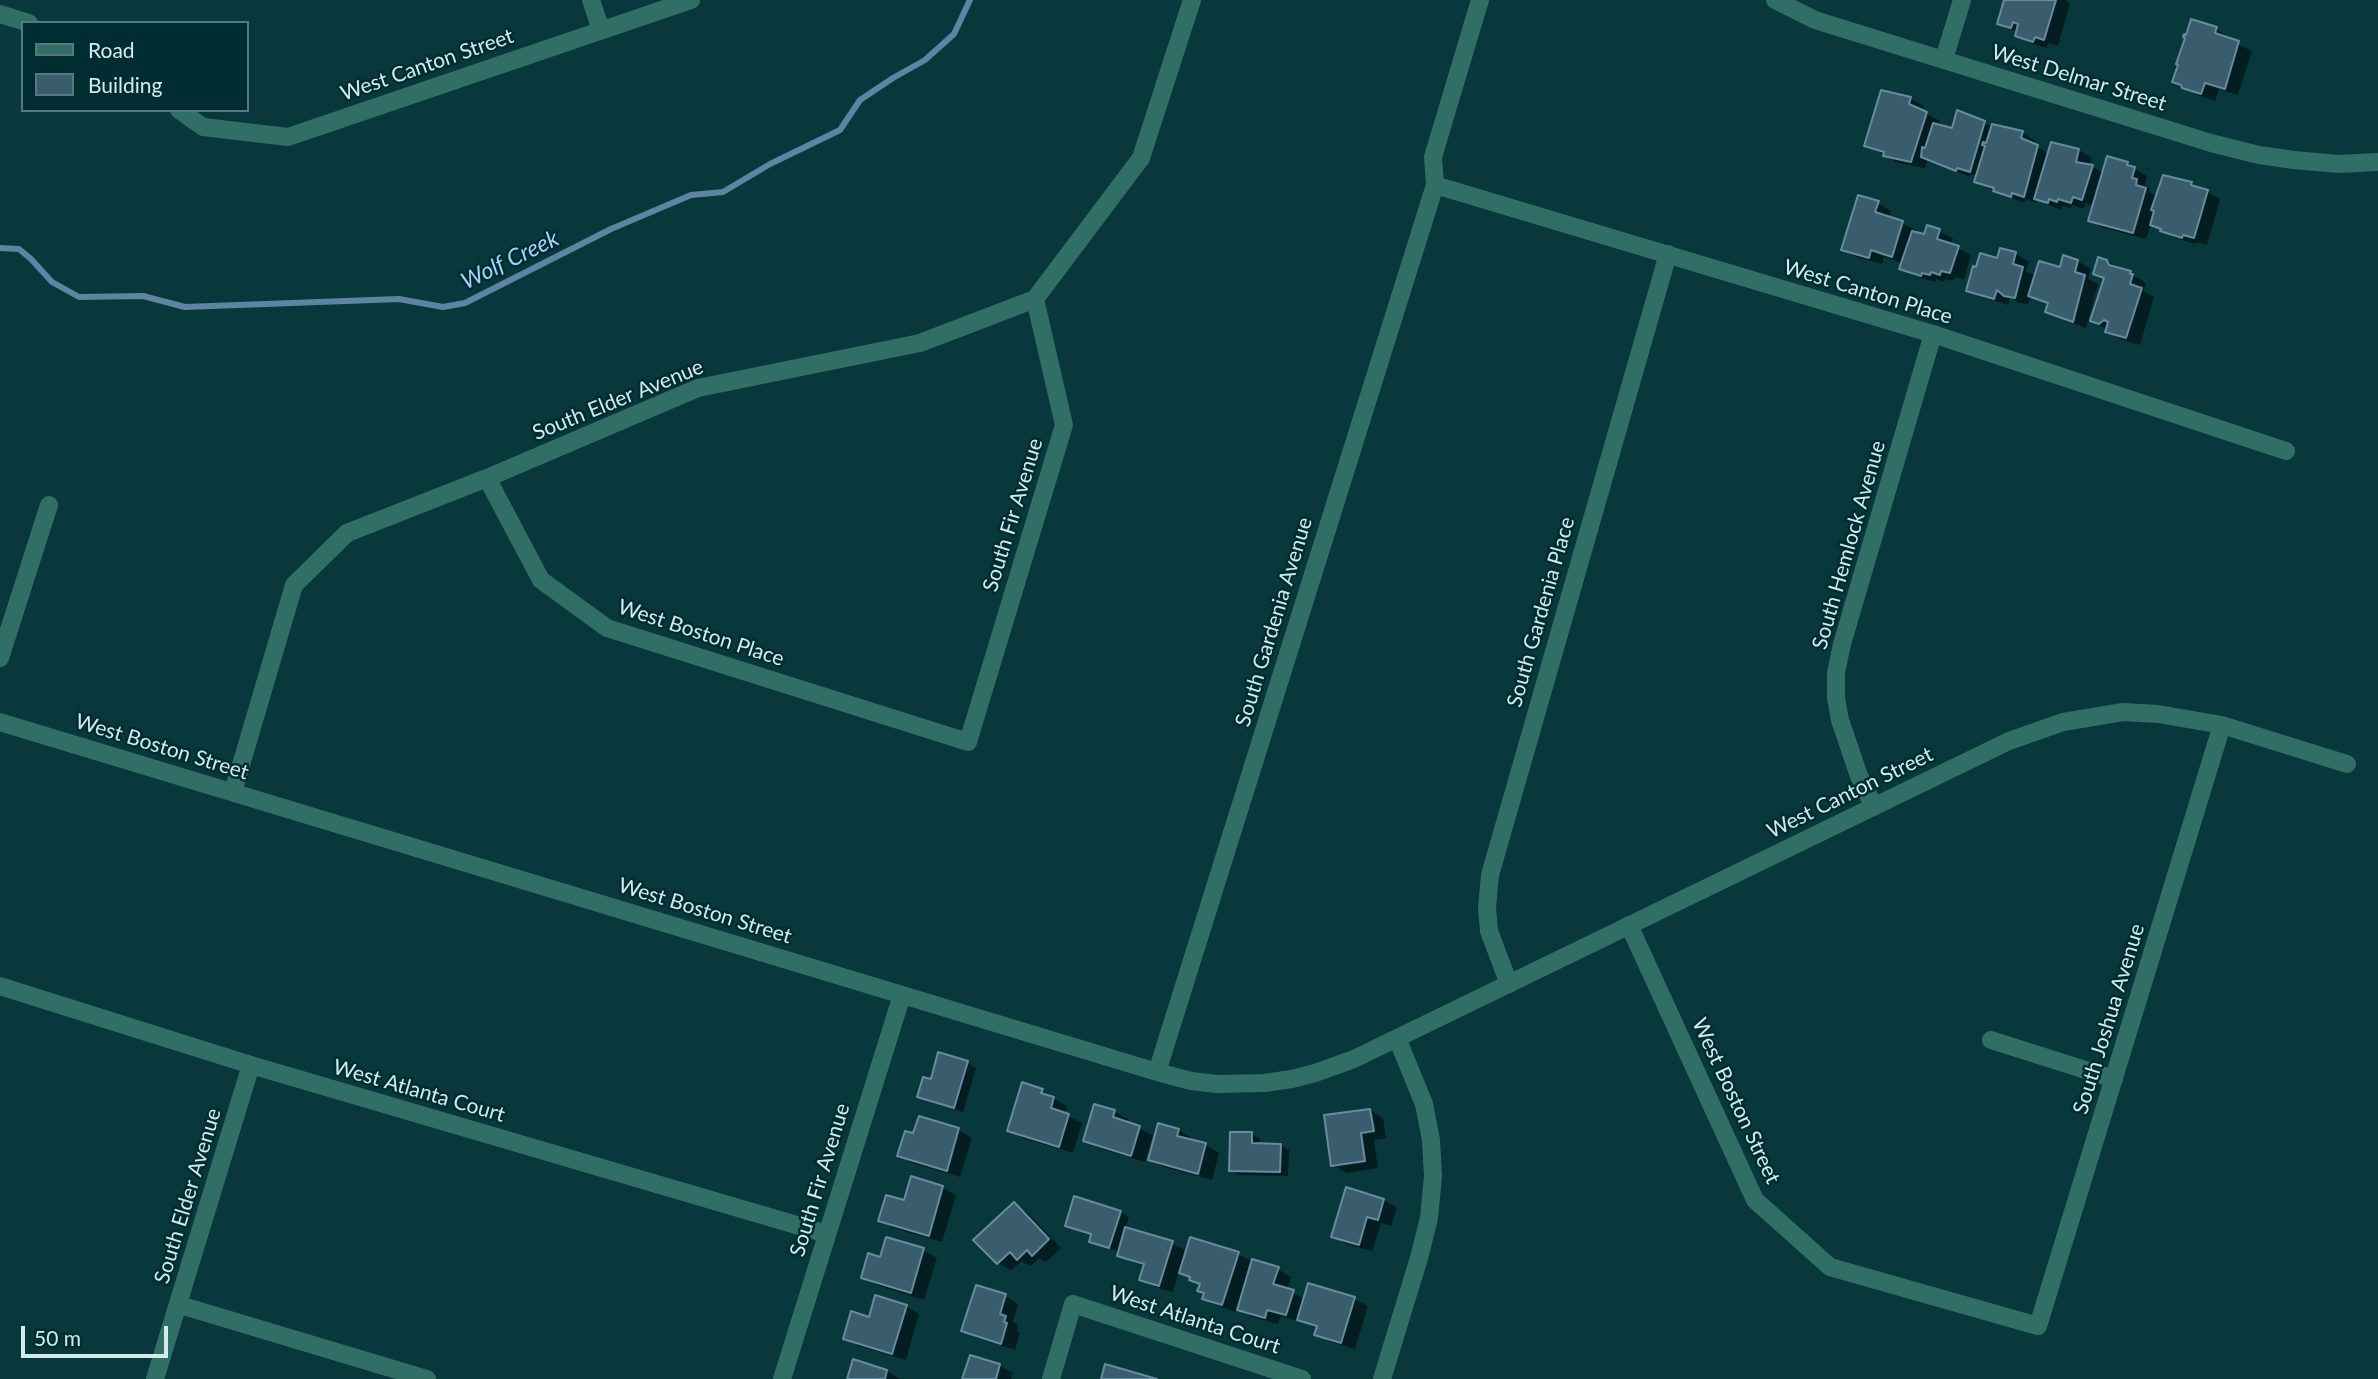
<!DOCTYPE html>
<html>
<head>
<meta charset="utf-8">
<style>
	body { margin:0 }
	#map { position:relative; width:2378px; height:1379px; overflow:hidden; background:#09383c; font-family:Lato,sans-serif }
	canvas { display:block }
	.legend { position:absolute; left:21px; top:21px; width:228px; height:91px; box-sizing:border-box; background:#002d32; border:2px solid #55797d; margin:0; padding:9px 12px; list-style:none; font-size:21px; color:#d4ebed }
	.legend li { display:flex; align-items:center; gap:14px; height:35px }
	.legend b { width:35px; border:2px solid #55797d }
	.scale { position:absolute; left:21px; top:1326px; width:147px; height:32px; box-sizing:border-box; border:4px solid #d4ebed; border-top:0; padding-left:9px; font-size:21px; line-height:24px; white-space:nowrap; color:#d4ebed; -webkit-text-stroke:5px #002d32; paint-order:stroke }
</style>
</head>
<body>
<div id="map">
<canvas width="2378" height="1379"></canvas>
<ul class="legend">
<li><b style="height:9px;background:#316e66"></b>Road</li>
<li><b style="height:19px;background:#3a5d6d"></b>Building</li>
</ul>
<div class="scale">50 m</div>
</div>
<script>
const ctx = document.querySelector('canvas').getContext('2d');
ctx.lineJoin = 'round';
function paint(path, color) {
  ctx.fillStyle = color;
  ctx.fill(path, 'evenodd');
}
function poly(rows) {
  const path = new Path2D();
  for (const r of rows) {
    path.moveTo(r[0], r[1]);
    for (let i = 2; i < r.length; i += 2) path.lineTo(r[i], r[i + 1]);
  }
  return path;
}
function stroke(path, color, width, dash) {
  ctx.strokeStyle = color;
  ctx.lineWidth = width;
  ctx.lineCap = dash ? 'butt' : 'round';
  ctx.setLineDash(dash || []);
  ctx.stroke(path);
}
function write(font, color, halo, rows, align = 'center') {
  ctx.font = font + ' Lato,sans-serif';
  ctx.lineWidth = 5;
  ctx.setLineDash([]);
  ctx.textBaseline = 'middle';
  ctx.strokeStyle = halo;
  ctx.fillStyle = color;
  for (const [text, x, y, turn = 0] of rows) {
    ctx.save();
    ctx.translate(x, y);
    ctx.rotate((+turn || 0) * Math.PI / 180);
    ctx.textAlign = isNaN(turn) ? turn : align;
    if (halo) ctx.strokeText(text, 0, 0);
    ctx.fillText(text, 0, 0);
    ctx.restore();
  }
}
paint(poly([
	[2006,0,2065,0,2070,3,2058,46,2048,43,2047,48,2030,43,2017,35,2017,32,1999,23],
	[2216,29,2229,37,2228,40,2252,51,2238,95,2219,89,2215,101,2197,95,2174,81],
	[1882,92,1911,99,1924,106,1922,111,1940,121,1938,126,1953,130,1959,113,1993,127,2022,133,2036,141,2034,145,2049,154,2052,144,2079,150,2092,158,2090,165,2103,173,2127,164,2147,176,2145,185,2150,189,2149,192,2158,197,2165,177,2192,183,2220,199,2207,245,2196,242,2195,244,2175,238,2151,224,2146,239,2103,228,2090,220,2094,206,2086,203,2084,209,2072,205,2071,208,2062,206,2061,210,2038,200,2037,203,2025,199,2024,203,1990,189,1976,181,1978,176,1971,174,1970,177,1928,159,1925,168,1898,163,1866,145],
	[1878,203,1891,211,1889,218,1916,230,1915,233,1925,236,1928,227,1953,238,1951,245,1971,255,1964,280,1955,277,1953,281,1945,279,1944,282,1936,279,1935,282,1915,276,1901,268,1903,263,1884,257,1882,264,1856,257,1843,249],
	[2001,250,2016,254,2029,262,2026,271,2036,276,2061,269,2078,261,2091,269,2088,279,2098,284,2086,328,2061,319,2047,311,2049,305,2031,296,2028,304,2019,303,2010,297,2008,305,1982,297,1968,290,1998,260],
	[2107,261,2143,281,2146,284,2143,291,2154,297,2140,345,2120,339,2092,320,2105,280,2095,274],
	[967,1063,976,1068,963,1112,927,1101,919,1096,932,1081],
	[1042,1090,1067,1107,1065,1114,1082,1123,1073,1153,1022,1138,1009,1131],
	[1095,1106,1115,1112,1128,1119,1127,1123,1153,1135,1145,1162,1098,1148,1085,1140],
	[1370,1110,1383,1118,1386,1138,1374,1140,1378,1168,1347,1173,1333,1165],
	[920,1118,959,1130,972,1138,960,1177,912,1163,899,1156,915,1135],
	[1179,1130,1192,1138,1191,1141,1206,1145,1219,1153,1212,1180,1163,1167,1150,1160],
	[1252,1134,1260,1139,1260,1145,1280,1145,1289,1150,1288,1176,1239,1175,1231,1170],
	[912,1179,943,1188,956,1195,942,1242,893,1228,880,1220,905,1202],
	[1347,1189,1384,1200,1397,1208,1391,1226,1381,1223,1372,1251,1346,1244,1333,1236],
	[1014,1204,1027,1212,1061,1248,1046,1262,1039,1258,1031,1266,1022,1261,1011,1270,998,1263],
	[1120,1212,1129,1217,1125,1229,1172,1243,1188,1252,1238,1254,1253,1262,1278,1269,1291,1277,1287,1290,1305,1299,1354,1299,1368,1306,1355,1349,1330,1342,1317,1334,1318,1328,1300,1320,1300,1322,1281,1316,1278,1324,1252,1317,1237,1308,1236,1312,1218,1306,1204,1299,1206,1294,1201,1285,1179,1271,1173,1292,1155,1287,1141,1279,1145,1267,1119,1256,1120,1252,1091,1241,1093,1235,1067,1225],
	[923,1250,937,1258,924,1300,876,1285,863,1278,882,1259],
	[1005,1296,1018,1304,1013,1322,1018,1325,1017,1331,1020,1333,1015,1350,977,1338,964,1331],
	[906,1306,919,1314,906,1360,858,1346,845,1338,870,1319],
	[971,1357,1000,1366,1013,1373,1011,1379,964,1379],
	[854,1362,887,1371,900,1379,849,1379]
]), '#0007');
stroke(poly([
	[0,248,19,249,31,259,52,282,79,297,143,296,185,307,399,299,443,307,465,303,611,229,691,195,723,192,770,164,840,130,860,100,893,78,925,60,954,34,970,0]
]), '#5e84a1', 6);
const building = poly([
	[2004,0,2056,0,2044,40,2035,37,2033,42,2015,36,2018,24,2013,22,2011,28,1997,24,2004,0],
	[2191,19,2217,27,2215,33,2239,41,2225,89,2205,83,2201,94,2182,88,2181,85,2172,82,2178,65,2176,64,2185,38,2183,37,2184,34,2186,35,2191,19],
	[1881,90,1911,97,1909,104,1927,112,1911,162,1883,156,1884,152,1864,146,1881,90],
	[1957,110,1985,121,1970,172,1957,168,1956,171,1921,157,1922,147,1925,148,1933,123,1952,128,1957,110],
	[1992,124,2023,131,2021,138,2038,145,2024,197,2012,193,2011,197,1993,191,1994,188,1974,182,1985,146,1982,145,1983,142,1986,143,1992,124],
	[2051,142,2079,149,2076,162,2093,165,2082,200,2073,197,2071,203,2058,199,2057,202,2049,199,2048,203,2034,199,2051,142],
	[2107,156,2128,162,2127,165,2135,167,2132,178,2137,179,2136,185,2146,188,2133,233,2088,221,2107,156],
	[2163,175,2192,182,2191,185,2208,190,2194,238,2183,235,2182,238,2160,231,2161,229,2150,225,2154,211,2151,210,2163,175],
	[1858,195,1879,201,1875,212,1903,221,1892,257,1871,250,1869,258,1841,250,1858,195],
	[1927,225,1940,229,1937,239,1959,246,1950,273,1941,271,1940,275,1931,272,1930,275,1922,273,1921,276,1899,269,1912,231,1924,234,1927,225],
	[2000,248,2016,252,2013,264,2023,267,2015,298,2004,296,1997,290,1994,299,1966,291,1973,266,1976,267,1980,253,1997,258,2000,248],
	[2063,255,2078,260,2075,272,2085,275,2073,322,2045,312,2048,303,2028,296,2039,261,2060,267,2063,255],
	[2098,257,2107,260,2109,265,2131,271,2130,274,2133,274,2130,284,2142,288,2126,338,2105,332,2108,322,2104,320,2099,324,2090,321,2104,278,2093,274,2098,257],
	[938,1052,968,1061,954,1108,917,1097,923,1077,931,1079,938,1052],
	[1022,1082,1043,1089,1041,1093,1054,1097,1051,1108,1069,1114,1059,1147,1007,1131,1022,1082],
	[1094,1104,1115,1110,1113,1117,1140,1126,1131,1156,1083,1141,1094,1104],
	[1370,1109,1374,1131,1361,1133,1365,1161,1331,1166,1324,1115,1370,1109],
	[919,1116,959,1128,947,1171,897,1156,905,1131,913,1133,919,1116],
	[1158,1123,1179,1129,1177,1136,1206,1143,1198,1174,1148,1160,1158,1123],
	[1230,1132,1252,1132,1252,1143,1281,1144,1280,1172,1229,1171,1230,1132],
	[911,1176,943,1186,929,1236,878,1221,886,1195,904,1200,911,1176],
	[1346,1187,1384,1199,1378,1220,1367,1217,1359,1245,1331,1237,1346,1187],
	[1074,1196,1121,1211,1109,1248,1089,1242,1091,1234,1065,1226,1074,1196],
	[1014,1202,1049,1239,1032,1256,1027,1250,1017,1260,1010,1252,997,1264,973,1240,1014,1202],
	[1125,1227,1173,1241,1159,1286,1139,1280,1144,1264,1117,1256,1125,1227],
	[886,1237,924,1248,911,1293,861,1278,868,1253,880,1257,886,1237],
	[1190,1237,1239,1252,1222,1305,1202,1299,1204,1293,1197,1291,1200,1284,1189,1280,1190,1277,1179,1273,1190,1237],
	[1252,1259,1279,1267,1273,1284,1294,1290,1286,1315,1267,1310,1265,1318,1237,1310,1252,1259],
	[1308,1283,1355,1297,1341,1343,1314,1335,1317,1326,1297,1320,1308,1283],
	[976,1285,1006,1294,1000,1314,1006,1316,1004,1322,1007,1323,1001,1344,961,1331,976,1285],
	[875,1295,907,1305,892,1354,843,1339,851,1311,869,1317,875,1295],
	[970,1355,1000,1364,996,1379,962,1379,970,1355],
	[853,1359,887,1370,885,1379,847,1379,853,1359],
	[1105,1364,1157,1379,1101,1379,1105,1364]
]);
paint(building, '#3a5d6d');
stroke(building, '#678c9d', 2);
stroke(poly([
	[591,0,601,30],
	[1775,0,1815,20,2211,143,2259,155,2294,160,2339,164,2378,162],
	[0,14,29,23],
	[1944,59,1962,0],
	[179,110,203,127,288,137,691,0],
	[1435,185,1933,334,2286,451],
	[487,478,541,580,607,628,968,742,1064,425,1035,299],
	[0,658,49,505],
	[0,722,1157,1072,1191,1081,1217,1084,1264,1083,1292,1079,1315,1073,1354,1059,2009,741,2063,722,2123,712,2158,714,2222,725,2347,764],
	[233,792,294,585,347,533,487,478,698,388,920,343,1035,299,1141,158,1192,0],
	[1874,807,1859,776,1840,720,1836,698,1836,673,1842,644,1933,334],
	[1629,925,1755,1200,1830,1267,2038,1326,2222,725],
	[1509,984,1489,931,1487,908,1490,875,1668,254],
	[0,986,251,1065,827,1234],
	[1991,1040,2114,1079],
	[1157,1072,1435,185,1433,157,1480,0],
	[180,1305,427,1379],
	[155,1379,251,1065],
	[782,1379,902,995],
	[1051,1379,1073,1304,1302,1379],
	[1382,1379,1419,1258,1429,1218,1433,1176,1431,1140,1424,1104,1397,1038]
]), '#316e66', 18);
write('21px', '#d4ebed', '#002d32', [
	["West Canton Street",427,65,-19],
	["West Delmar Street",2079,78,17],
	["West Canton Place",1868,292,17],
	["South Elder Avenue",618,400,-22],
	["South Fir Avenue",1013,515,-73],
	["South Hemlock Avenue",1849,545,-74],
	["South Gardenia Place",1541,612,-74],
	["South Gardenia Avenue",1274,622,-73],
	["West Boston Place",701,633,18],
	["West Boston Street",162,747,17],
	["West Canton Street",1850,793,-26],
	["West Boston Street",705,911,17],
	["South Joshua Avenue",2109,1019,-73],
	["West Atlanta Court",419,1091,16],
	["West Boston Street",1736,1101,65],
	["South Fir Avenue",820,1180,-73],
	["South Elder Avenue",188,1196,-73],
	["West Atlanta Court",1195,1320,18]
]);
write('italic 23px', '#acd2f9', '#002d32', [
	["Wolf Creek",510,260,-26]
]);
</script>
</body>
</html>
